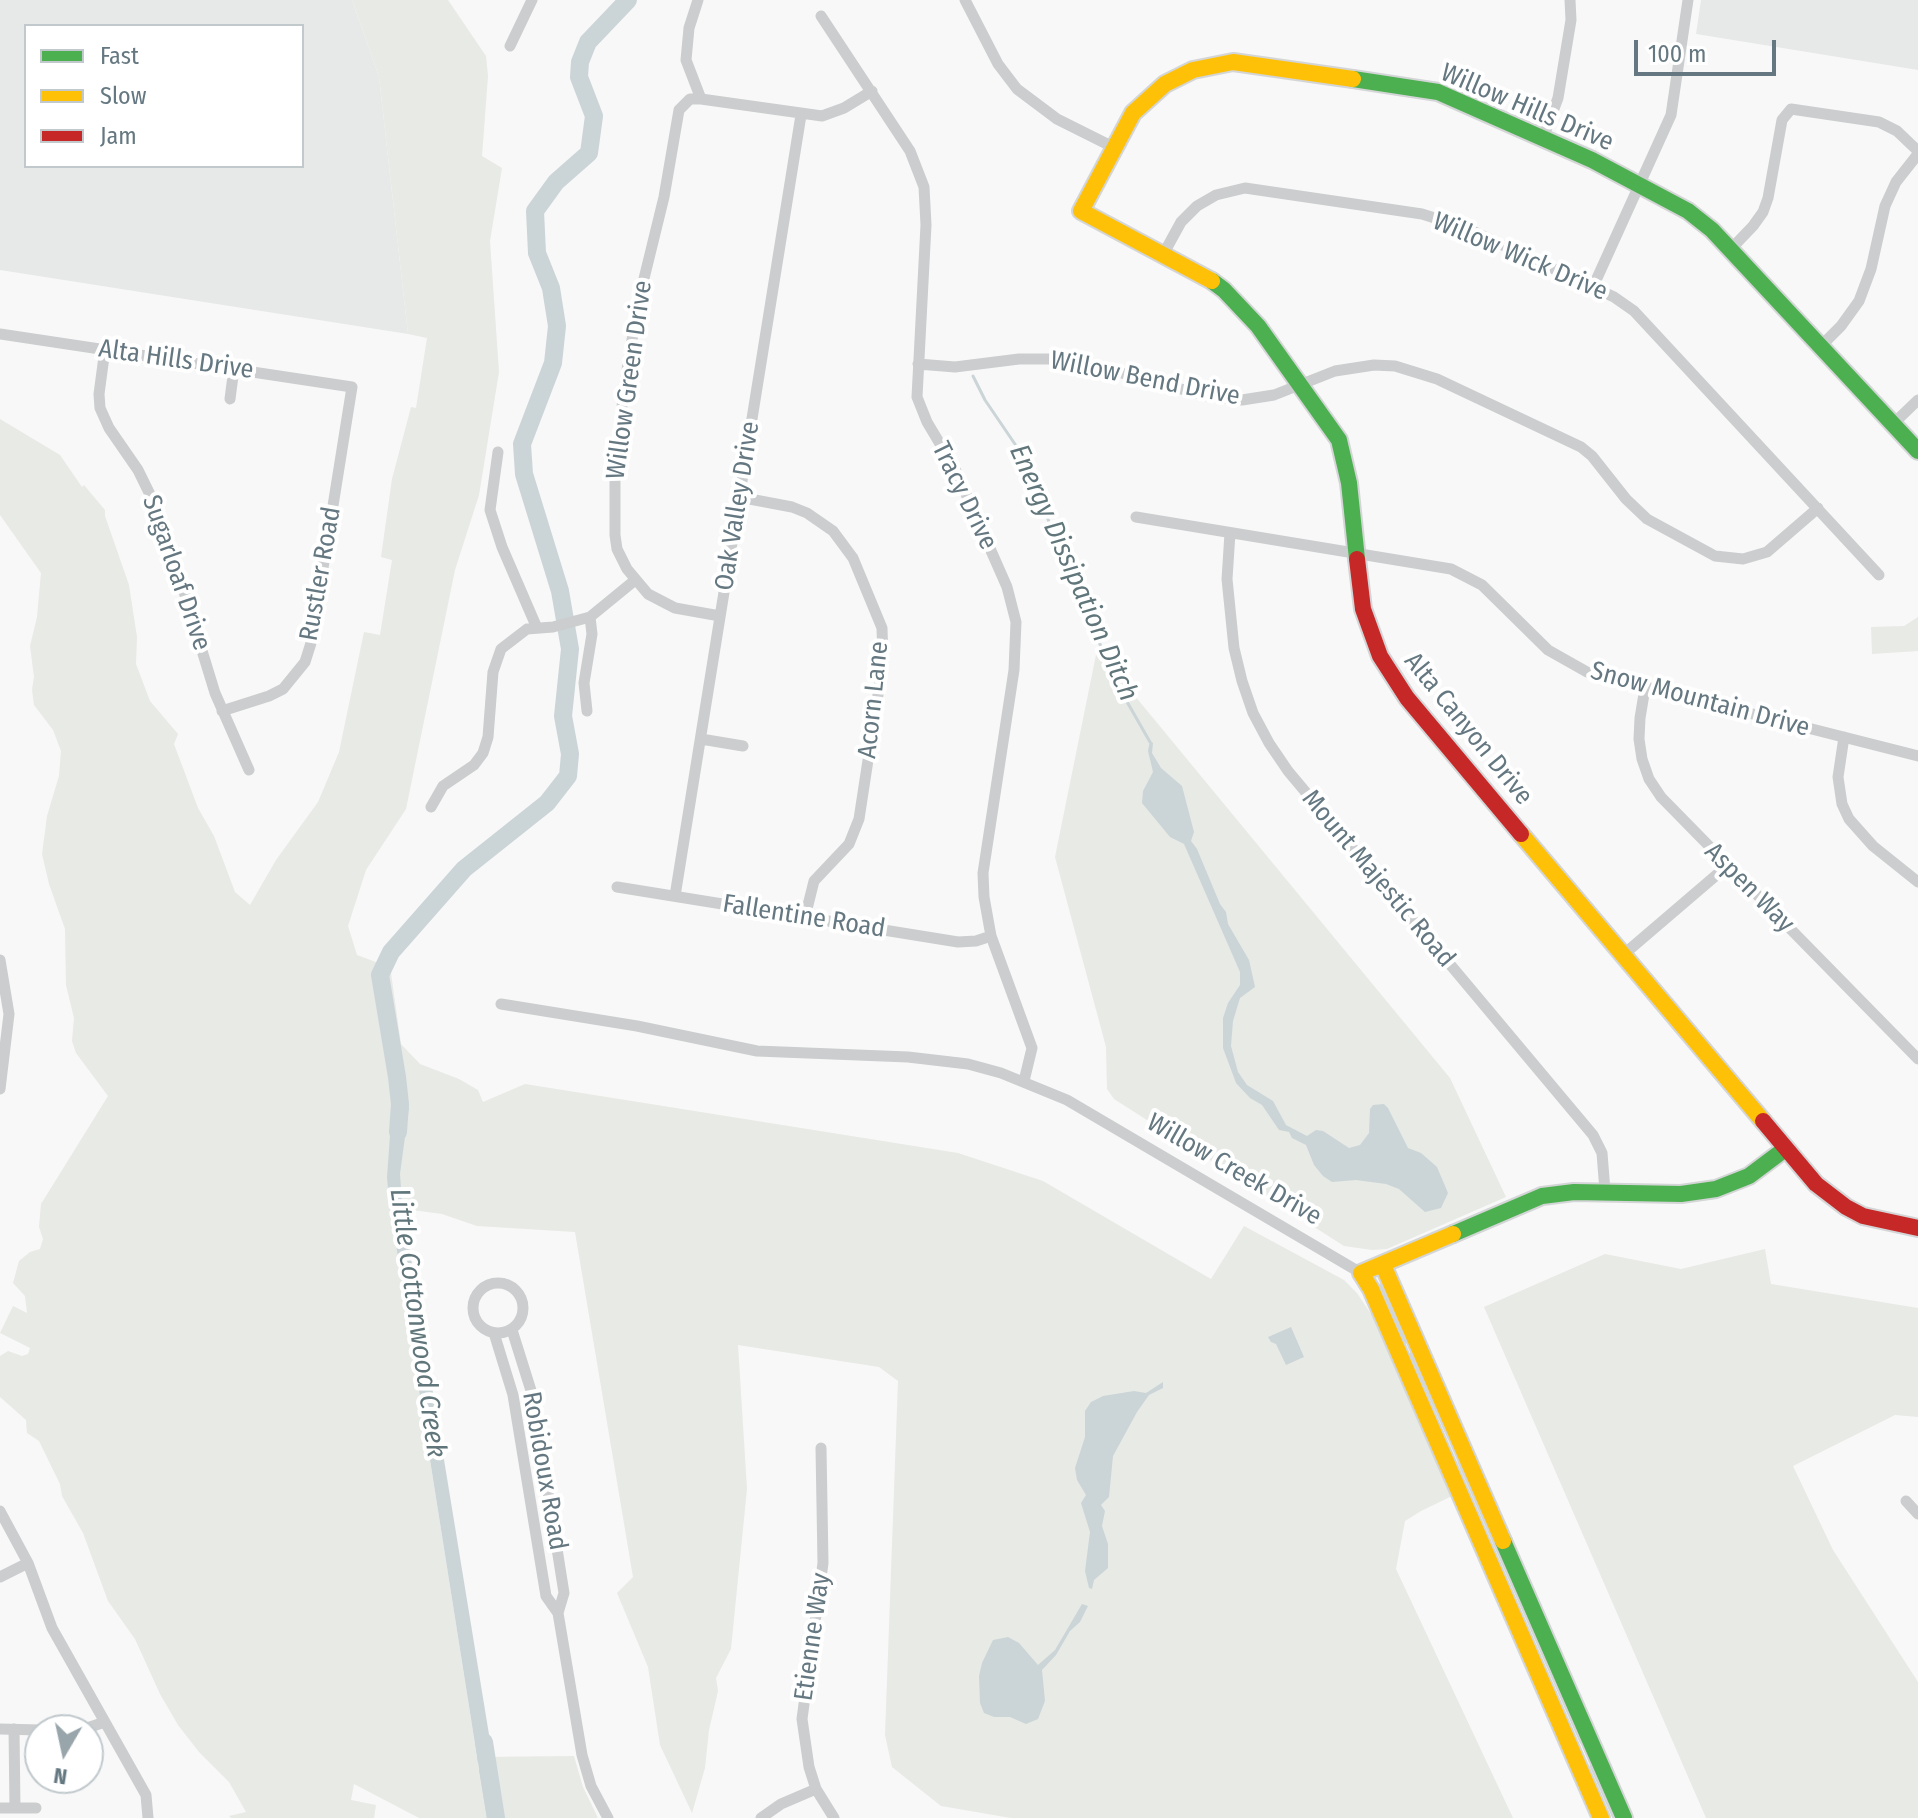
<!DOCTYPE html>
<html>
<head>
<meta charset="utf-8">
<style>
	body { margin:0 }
	#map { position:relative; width:1918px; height:1818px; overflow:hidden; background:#f8f8f8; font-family:"Fira Sans Condensed",sans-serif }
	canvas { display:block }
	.legend { position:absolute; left:24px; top:24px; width:280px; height:144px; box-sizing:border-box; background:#fff; border:2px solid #c1c9cd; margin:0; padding:10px 14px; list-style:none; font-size:24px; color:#657881 }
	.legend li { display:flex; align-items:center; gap:16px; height:40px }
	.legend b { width:40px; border:2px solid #c1c9cd }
	.north { position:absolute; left:24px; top:1714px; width:80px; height:80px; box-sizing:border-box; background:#fff; border:2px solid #c1c9cd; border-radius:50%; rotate:189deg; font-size:22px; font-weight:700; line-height:32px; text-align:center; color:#657881 }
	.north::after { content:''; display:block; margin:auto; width:28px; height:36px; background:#98a5ab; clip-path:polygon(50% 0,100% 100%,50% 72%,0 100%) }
	.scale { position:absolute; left:1634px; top:40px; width:142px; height:36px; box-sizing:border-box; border:4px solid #657881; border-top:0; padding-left:10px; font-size:24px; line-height:28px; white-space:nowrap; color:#657881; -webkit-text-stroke:6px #fff; paint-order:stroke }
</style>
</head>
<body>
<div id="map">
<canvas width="1918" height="1818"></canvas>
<ul class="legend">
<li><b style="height:10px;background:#4caf50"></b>Fast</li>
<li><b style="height:10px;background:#ffc107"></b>Slow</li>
<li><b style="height:10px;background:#c62828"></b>Jam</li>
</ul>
<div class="north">N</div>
<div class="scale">100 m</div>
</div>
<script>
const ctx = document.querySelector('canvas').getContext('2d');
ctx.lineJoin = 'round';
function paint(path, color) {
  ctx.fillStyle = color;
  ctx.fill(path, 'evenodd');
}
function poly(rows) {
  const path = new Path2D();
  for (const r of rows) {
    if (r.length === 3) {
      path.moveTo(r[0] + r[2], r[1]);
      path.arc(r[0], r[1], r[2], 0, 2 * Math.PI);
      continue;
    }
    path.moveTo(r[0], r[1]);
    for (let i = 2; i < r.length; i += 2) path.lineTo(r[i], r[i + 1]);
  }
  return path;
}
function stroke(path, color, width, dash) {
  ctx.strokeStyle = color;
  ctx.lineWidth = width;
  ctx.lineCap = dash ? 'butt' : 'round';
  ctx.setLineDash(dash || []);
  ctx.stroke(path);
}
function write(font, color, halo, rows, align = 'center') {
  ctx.font = font + ' "Fira Sans Condensed",sans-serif';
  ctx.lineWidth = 8;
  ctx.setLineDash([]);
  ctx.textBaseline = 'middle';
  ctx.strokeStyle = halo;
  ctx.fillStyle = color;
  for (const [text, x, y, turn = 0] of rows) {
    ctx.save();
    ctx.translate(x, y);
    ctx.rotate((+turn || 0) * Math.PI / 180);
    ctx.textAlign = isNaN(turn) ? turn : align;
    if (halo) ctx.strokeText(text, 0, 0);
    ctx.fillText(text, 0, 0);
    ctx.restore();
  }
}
paint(poly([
	[0,0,352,0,379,77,408,334,0,270],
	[26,26,302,26,302,166,26,166],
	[1701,0,1918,0,1918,70,1696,34]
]), '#e7e9e8');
paint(poly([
	[352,0,448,0,486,56,488,76,482,156,502,168,490,241,499,372,479,495,455,570,406,809,366,870,348,926,357,955,376,962,391,973,401,1044,420,1064,459,1079,478,1090,483,1102,525,1084,958,1153,1043,1181,1211,1279,1244,1226,1344,1280,1357,1293,1373,1317,1452,1496,1421,1511,1405,1521,1396,1569,1513,1818,1011,1818,941,1806,892,1767,885,1735,898,1381,879,1367,738,1345,747,1489,731,1649,716,1678,718,1691,709,1730,705,1768,692,1813,660,1745,648,1667,617,1593,633,1577,575,1232,477,1226,442,1214,390,1207,477,1757,574,1756,583,1787,598,1818,419,1818,354,1784,351,1800,376,1805,374,1818,231,1818,229,1816,246,1812,229,1782,199,1752,178,1725,160,1694,135,1639,108,1601,83,1533,62,1496,60,1484,39,1441,27,1433,26,1420,0,1397,0,1356,8,1351,22,1356,28,1354,30,1348,0,1333,13,1306,27,1313,25,1296,13,1283,19,1261,30,1252,40,1249,43,1239,39,1227,41,1204,108,1096,76,1053,72,1041,74,1018,66,985,65,929,49,884,42,854,47,816,59,776,61,751,53,730,34,705,32,690,34,677,30,646,37,617,41,573,0,515,0,419,60,455,82,487,84,485,105,510,105,516,129,585,137,637,136,664,150,701,178,734,174,744,198,808,214,836,235,892,250,905,276,860,318,802,339,752,364,632,380,635,392,560,381,557,392,479,411,407,416,408,427,338,408,334,379,77],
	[1918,617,1918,651,1872,654,1871,627,1904,626],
	[1097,650,1450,1078,1506,1197,1387,1249,1372,1250,1344,1246,1114,1099,1107,1089,1106,1047,1055,857],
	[1765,1249,1771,1284,1918,1308,1918,1417,1895,1415,1793,1466,1833,1550,1918,1682,1918,1818,1706,1818,1484,1307,1605,1254,1681,1269]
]), '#e8eae5');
paint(poly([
	[1150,741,1153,743,1152,753,1161,768,1182,786,1194,832,1191,841,1197,849,1220,904,1226,912,1228,924,1249,960,1255,987,1240,998,1233,1021,1231,1046,1238,1072,1247,1085,1273,1101,1286,1125,1307,1136,1316,1130,1323,1131,1349,1148,1360,1145,1369,1133,1370,1109,1373,1105,1384,1104,1388,1108,1408,1148,1421,1153,1437,1167,1448,1193,1441,1208,1425,1212,1399,1189,1386,1184,1356,1180,1332,1182,1323,1176,1314,1165,1306,1145,1292,1138,1289,1132,1279,1130,1262,1105,1250,1098,1236,1083,1223,1048,1223,1018,1228,1003,1240,985,1240,972,1184,844,1170,837,1142,803,1143,791,1153,772,1148,751],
	[409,1107,400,1174,402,1203,494,1765,478,1763,389,1201,387,1177,392,1108],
	[1291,1327,1304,1357,1286,1365,1276,1344,1271,1342,1268,1337],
	[1163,1382,1163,1388,1149,1395,1137,1412,1113,1456,1109,1497,1101,1505,1105,1511,1102,1526,1108,1544,1108,1568,1094,1580,1092,1589,1089,1588,1085,1571,1090,1532,1081,1503,1086,1495,1077,1480,1075,1468,1085,1437,1085,1411,1091,1402,1103,1396,1134,1391,1146,1393],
	[1082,1604,1088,1606,1080,1622,1070,1631,1056,1655,1042,1670,1045,1701,1038,1719,1026,1724,1010,1717,994,1717,984,1713,980,1703,979,1676,982,1663,993,1640,1008,1637,1019,1643,1038,1665,1055,1650],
	[479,1770,495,1772,502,1818,487,1818]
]), '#cbd5d7');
stroke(poly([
	[973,376,985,400,1021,453,1091,625,1126,700,1150,742],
	[1381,1285,1406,1342],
	[1411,1354,1449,1438],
	[1459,1462,1581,1742],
	[1591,1766,1614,1818]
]), '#cbd5d7', 3);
stroke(poly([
	[398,1132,400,1104,397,1077,380,975,391,952,464,869,547,803,568,776,570,754,563,716,570,649,560,591,524,474,522,444,553,363,557,326,551,288,537,253,535,211,556,182,589,153,594,116,579,77,580,62,588,42,628,0],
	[484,1742,496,1818]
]), '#cbd5d7', 18);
const fast = poly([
	[1353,79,1438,92,1592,160,1688,211,1712,230,1918,451],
	[1212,281,1224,290,1258,326,1339,440,1349,483,1357,559],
	[1453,1234,1542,1196,1574,1192,1681,1194,1716,1189,1749,1176,1785,1149],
	[1503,1541,1624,1818]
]);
const slow = poly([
	[1212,281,1081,211,1133,113,1165,84,1193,70,1233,62,1353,79],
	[1521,834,1763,1121],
	[1453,1234,1361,1273,1371,1289,1601,1818],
	[1383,1265,1503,1541]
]);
const jam = poly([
	[1357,559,1363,609,1380,656,1407,698,1521,834],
	[1763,1121,1816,1184,1846,1207,1863,1216,1918,1228]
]);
stroke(fast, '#d4d5d6', 20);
stroke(slow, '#d4d5d6', 20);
stroke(jam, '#d4d5d6', 20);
stroke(poly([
	[698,0,689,28,686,60,701,99],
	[965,0,998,64,1017,89,1057,119,1113,147],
	[821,16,910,151,924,187,926,225,917,397,927,422,955,469,1007,587,1016,622,1014,670,983,873,984,897,991,936,1032,1048,1024,1081],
	[510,46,532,0],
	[1543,138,1558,98,1571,20,1570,0],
	[1730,250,1753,226,1763,212,1768,198,1782,120,1791,109,1879,122,1897,131,1918,151],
	[1164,253,1181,222,1197,206,1216,195,1245,188,1422,214,1466,228,1614,297,1634,311,1879,575],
	[1593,287,1671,115,1688,0],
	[0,334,352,387,311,643,305,662,283,689,269,696,222,711],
	[1820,347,1841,326,1859,301,1871,269,1885,206,1896,182,1918,154],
	[105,349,99,394,100,408,109,428,138,470,161,517,215,693,249,770],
	[918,364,955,367,1019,359,1059,359,1092,365,1207,396,1242,400,1274,395,1335,371,1374,365,1395,366,1437,379,1581,447,1592,456,1626,499,1647,519,1715,556,1743,559,1767,552,1818,508],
	[230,399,234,368],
	[1893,424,1918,400],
	[498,452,490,510,502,547,537,628],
	[739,497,792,507,807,513,833,531,853,558,882,628,883,662,859,819,849,844,814,881,805,917],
	[1136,517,1451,569,1482,585,1548,650,1587,672,1918,756],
	[1230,533,1227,579,1234,648,1242,681,1253,713,1269,743,1288,771,1593,1135,1602,1153,1605,1191],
	[720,616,675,608,648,594,627,569,617,549,615,535,615,477,624,387,639,299,664,197,679,110,690,99,701,99,822,116,844,108,872,91],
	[1645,688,1640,718,1639,739,1642,759,1649,779,1661,797,1918,1059],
	[587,711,584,683,592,634,590,617],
	[1844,737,1838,777,1842,804,1849,819,1873,846,1918,882],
	[701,739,743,746],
	[431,807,443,786,474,765,483,753,488,737,493,672,501,649,527,629,553,627,590,617,634,581],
	[617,887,958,942,976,941,991,936],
	[675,896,801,115],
	[1623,955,1727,866],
	[0,960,9,1014,0,1089],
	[501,1004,637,1026,757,1051,908,1057,968,1064,1001,1073,1067,1100,1361,1273],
	[498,1308,25],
	[512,1330,533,1397,564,1593,558,1613],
	[494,1333,513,1395,546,1596,558,1613,582,1755,591,1786,608,1818],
	[821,1448,823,1563,802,1719,809,1767,816,1789,834,1818],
	[1906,1501,1918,1514],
	[0,1511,28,1563,52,1628,146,1795,148,1818],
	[0,1577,28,1563],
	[0,1729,40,1730],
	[14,1729,15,1808],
	[81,1730,105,1722],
	[0,1808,36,1808],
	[761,1818,781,1804,816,1789]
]), '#cbcdce', 11);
stroke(fast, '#4caf50', 16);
stroke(slow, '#ffc107', 16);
stroke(jam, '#c62828', 16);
write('26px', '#657881', '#fff', [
	["Willow Hills Drive",1527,108,23],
	["Willow Wick Drive",1520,257,23],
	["Alta Hills Drive",176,360,8],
	["Willow Bend Drive",1145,379,11],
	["Willow Green Drive",630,380,-82],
	["Tracy Drive",964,496,64],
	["Oak Valley Drive",738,506,-81],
	["Sugarloaf Drive",176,573,71],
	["Rustler Road",321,574,-80],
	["Acorn Lane",874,700,-84],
	["Snow Mountain Drive",1700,700,15],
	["Alta Canyon Drive",1468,729,51],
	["Mount Majestic Road",1378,879,50],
	["Aspen Way",1749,888,45],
	["Fallentine Road",804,917,9],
	["Willow Creek Drive",1234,1170,30],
	["Robidoux Road",544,1471,80],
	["Etienne Way",813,1637,-82]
]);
write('italic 28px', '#60767b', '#fff', [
	["Energy Dissipation Ditch",1073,573,66],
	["Little Cottonwood Creek",417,1323,82]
]);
</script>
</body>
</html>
